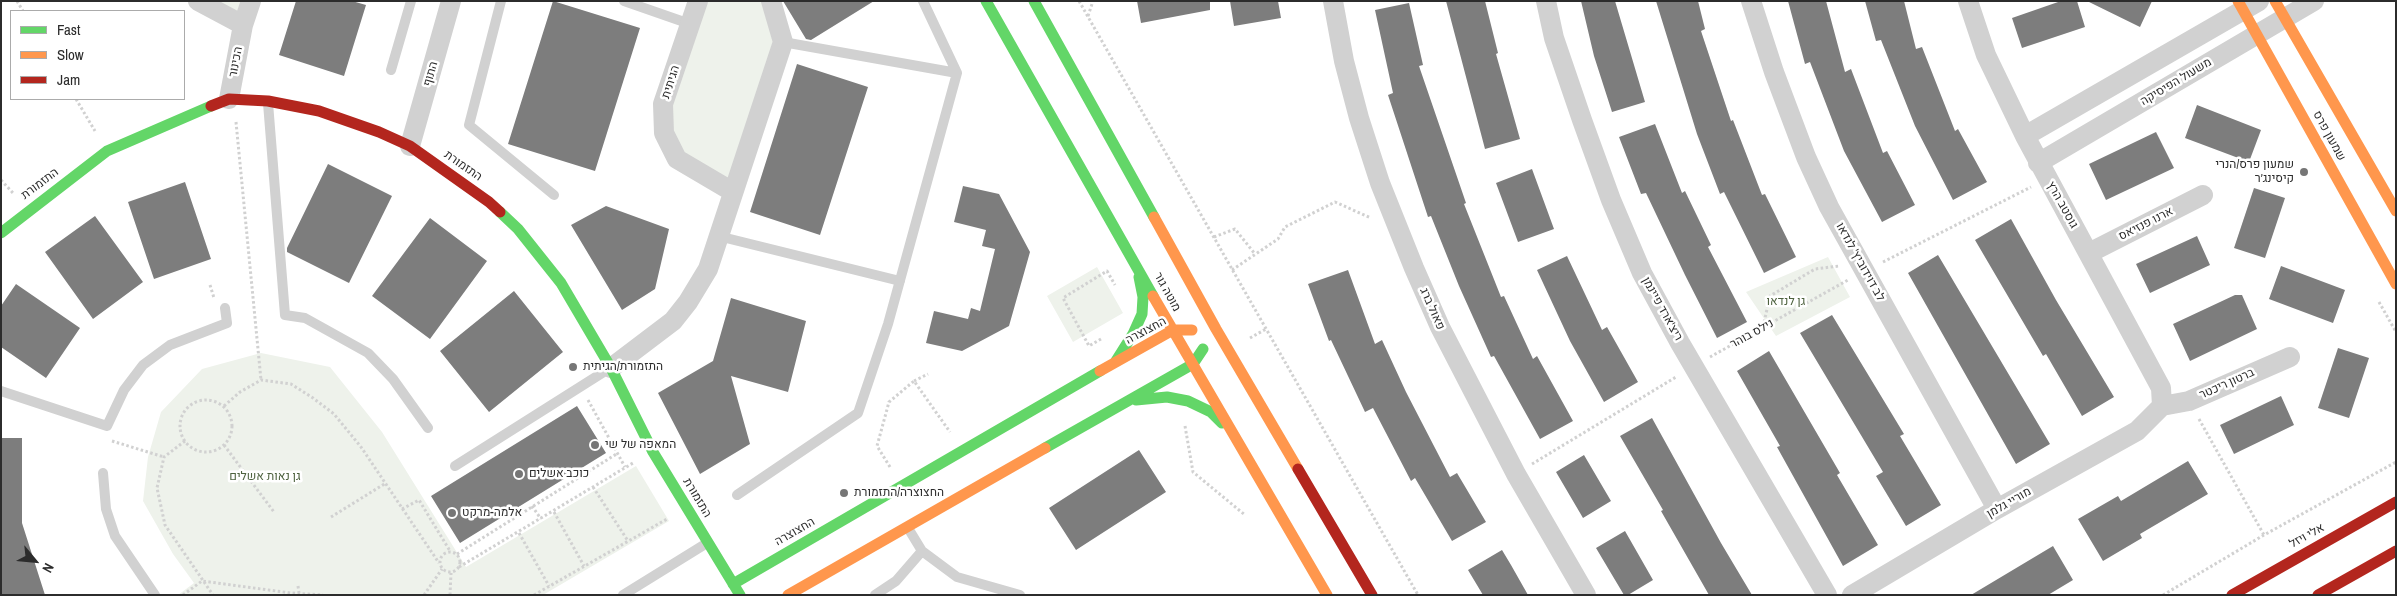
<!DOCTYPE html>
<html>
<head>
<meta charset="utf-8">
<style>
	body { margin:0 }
	#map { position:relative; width:2397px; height:596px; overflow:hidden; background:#fff; font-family:"Archivo Narrow",sans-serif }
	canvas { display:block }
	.frame { position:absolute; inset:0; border:2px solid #2c2c2c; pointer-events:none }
	.legend { position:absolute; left:10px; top:10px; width:175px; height:90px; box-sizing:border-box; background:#fff; border:1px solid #ababab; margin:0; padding:6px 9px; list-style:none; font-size:15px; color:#2c2c2c }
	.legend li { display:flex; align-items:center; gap:10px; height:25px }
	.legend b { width:25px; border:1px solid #ababab }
	.north { position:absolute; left:10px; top:536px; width:50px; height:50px; -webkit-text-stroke:4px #fff; paint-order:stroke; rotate:118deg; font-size:14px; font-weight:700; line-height:20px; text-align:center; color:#2c2c2c }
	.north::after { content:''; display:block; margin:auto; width:18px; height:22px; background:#2c2c2c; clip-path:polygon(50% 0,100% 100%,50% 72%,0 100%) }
</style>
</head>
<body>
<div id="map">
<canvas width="2397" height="596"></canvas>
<div class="frame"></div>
<ul class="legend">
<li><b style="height:6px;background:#63d668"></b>Fast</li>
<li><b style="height:6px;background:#ff974d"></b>Slow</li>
<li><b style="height:6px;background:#b3261e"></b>Jam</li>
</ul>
<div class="north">N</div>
</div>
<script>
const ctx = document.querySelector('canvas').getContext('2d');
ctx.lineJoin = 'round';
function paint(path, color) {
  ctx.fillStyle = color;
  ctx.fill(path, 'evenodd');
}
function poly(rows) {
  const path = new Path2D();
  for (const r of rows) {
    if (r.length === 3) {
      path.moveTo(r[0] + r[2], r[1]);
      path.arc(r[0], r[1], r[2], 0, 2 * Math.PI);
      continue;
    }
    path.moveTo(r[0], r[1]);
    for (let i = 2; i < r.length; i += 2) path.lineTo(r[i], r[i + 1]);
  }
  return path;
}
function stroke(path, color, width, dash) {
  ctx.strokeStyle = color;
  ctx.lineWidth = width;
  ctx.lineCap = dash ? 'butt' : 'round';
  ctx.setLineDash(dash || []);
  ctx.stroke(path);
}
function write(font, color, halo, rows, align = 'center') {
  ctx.font = font + ' "Archivo Narrow",Heebo,sans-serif';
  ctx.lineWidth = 5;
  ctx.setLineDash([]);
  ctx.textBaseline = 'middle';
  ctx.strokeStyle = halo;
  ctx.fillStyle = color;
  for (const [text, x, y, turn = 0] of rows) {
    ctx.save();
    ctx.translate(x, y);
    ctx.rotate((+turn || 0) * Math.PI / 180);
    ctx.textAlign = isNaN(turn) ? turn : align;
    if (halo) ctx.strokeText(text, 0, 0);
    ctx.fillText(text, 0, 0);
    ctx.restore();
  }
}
paint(poly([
	[209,1,244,1,240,16],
	[707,1,762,1,775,42,729,179,682,152,673,129,671,107],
	[1828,257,1850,297,1776,336,1746,292],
	[1097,267,1123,313,1073,342,1047,296],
	[261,353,330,367,382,432,466,567,636,466,669,521,543,595,178,595,194,583,173,554,143,501,148,457,161,412,202,369]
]), '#eef2eb');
paint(poly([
	[296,1,352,1,366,5,344,76,279,55],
	[553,1,640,28,595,171,508,144],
	[783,1,874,1,811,40,806,39],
	[1137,1,1210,1,1210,10,1141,23],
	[1230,1,1278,1,1281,18,1234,26],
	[1446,1,1485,1,1498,53,1496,54,1520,139,1485,149],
	[1581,1,1615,1,1645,102,1612,112,1594,56],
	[1656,1,1698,1,1705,29,1701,31,1731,121,1733,120,1762,195,1765,194,1796,257,1764,273,1724,192,1720,194,1697,134],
	[1788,1,1826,1,1845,72,1851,69,1883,153,1887,151,1915,205,1882,222,1844,151,1810,62,1805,64],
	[1865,1,1904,1,1916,49,1922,47,1955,131,1958,129,1987,182,1953,200,1915,126,1881,40,1876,41],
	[2061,1,2077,1,2085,27,2022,48,2012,18],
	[2087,1,2152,1,2140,27],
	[1409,3,1423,65,1419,66,1466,203,1464,204,1501,297,1504,296,1533,359,1537,356,1573,421,1540,439,1494,356,1491,357,1459,286,1431,216,1428,217,1388,95,1393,93,1375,10],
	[797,64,868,87,820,235,750,212],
	[2197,105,2261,130,2249,162,2185,138],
	[1655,124,1682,193,1685,191,1711,245,1708,247,1747,322,1717,338,1685,275,1646,193,1641,194,1619,137],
	[2156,132,2174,168,2106,200,2089,164],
	[328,164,392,196,349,283,287,252,287,248],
	[1532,169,1554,229,1518,242,1496,183],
	[185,182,211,259,154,279,128,202],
	[963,186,999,194,1030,252,1009,326,962,351,926,343,934,311,968,319,971,308,980,311,995,249,982,246,986,230,954,222],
	[2254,188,2285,198,2265,258,2234,248],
	[606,206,669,229,655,289,622,310,571,225],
	[95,216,143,282,93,319,45,252],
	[430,218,487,261,430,339,372,296],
	[2011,219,2056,300,2114,397,2082,416,2046,354,2043,356,1975,240],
	[2197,236,2210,265,2150,293,2136,264],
	[1938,255,2050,444,2016,464,1908,273],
	[1567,256,1602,330,1607,327,1638,382,1604,402,1570,341,1537,270],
	[2281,266,2345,290,2333,323,2269,299],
	[1348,270,1375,344,1382,340,1406,392,1450,477,1457,473,1486,522,1452,541,1415,478,1411,481,1373,408,1365,412,1331,340,1329,341,1308,284],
	[16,284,80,328,46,378,1,347,1,306],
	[514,291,563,352,489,412,440,351],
	[2235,295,2242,295,2257,329,2190,361,2173,324],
	[731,298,806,321,788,392,731,376,750,444,700,474,658,393,713,361],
	[1832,315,1904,434,1900,436,1941,505,1906,526,1876,476,1883,472,1800,333],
	[2338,348,2369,358,2349,418,2318,408],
	[1769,351,1840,473,1837,475,1878,545,1843,566,1777,447,1780,446,1737,371],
	[2281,396,2294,425,2234,454,2220,425],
	[577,406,606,453,460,543,431,496],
	[1652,418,1721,543,1752,595,1709,595,1661,511,1663,510,1620,436],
	[1,438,22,438,22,523,45,595,1,595],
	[1139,450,1166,492,1076,550,1049,508],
	[1584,455,1611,501,1583,518,1556,472],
	[2188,461,2208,494,2140,534,2142,538,2103,561,2078,519,2118,496,2121,501],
	[1625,531,1653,580,1628,595,1624,595,1596,548],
	[2053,546,2073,580,2048,595,1971,595],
	[1502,550,1511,565,1528,595,1483,595,1468,570]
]), '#7d7d7d');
stroke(poly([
	[17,1,23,11],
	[1079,1,1418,595],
	[1088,16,1093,1],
	[76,99,95,131],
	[236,122,261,380],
	[1,180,13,193],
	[1214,237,1235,229,1255,254],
	[1883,262,2031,187],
	[1232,270,1278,239,1285,227,1335,202,1371,218],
	[210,285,214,298],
	[2379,302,2396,332],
	[1763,327,1770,296,1815,269,1839,266],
	[1250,338,1266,329],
	[1101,339,1089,346,1063,298,1107,271,1115,285],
	[1710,357,1848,280],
	[914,381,928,374],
	[206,426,26],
	[588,400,625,467],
	[224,406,240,392,261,380,291,384,313,398,334,414,361,447,439,563],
	[2199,419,2264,535],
	[1185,426,1193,472,1245,515],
	[112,441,164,457],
	[185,441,164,457,157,488,165,525,213,595],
	[224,445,274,512],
	[1532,464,1676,377],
	[890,467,877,446,889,402,914,381,950,432],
	[593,487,628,541],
	[532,506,541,519],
	[402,509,419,500,450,551],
	[554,512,584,566],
	[331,517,386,483],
	[519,533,549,586],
	[450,562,10],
	[457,554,618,453],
	[459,567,633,463],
	[298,586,299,593],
	[183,595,202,581,291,593,323,595],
	[424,595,442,569],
	[450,595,451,573],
	[534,595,667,519],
	[2163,595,2264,535,2396,462]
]), '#d1d1d1', 3, [2.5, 2.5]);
stroke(poly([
	[501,1,469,125,554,195],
	[624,1,690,24],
	[783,42,957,73],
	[391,70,411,1],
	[268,103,285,315,305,318,368,353,393,379,428,428],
	[718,236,900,281],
	[1,391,107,426,124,390,143,365,170,345,227,323,225,308],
	[455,466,610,368],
	[103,473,106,509,115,536,155,595],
	[737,495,858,413,888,324,957,73,923,1],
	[908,528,922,551,957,577,1020,595],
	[623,595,707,543],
	[875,595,896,581,922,551]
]), '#d1d1d1', 10);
stroke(poly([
	[198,1,243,25],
	[698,1,663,104,664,133,677,159,733,192],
	[1333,1,1344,61,1359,118,1380,183,1414,268,1440,327,1516,474,1586,595],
	[1546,1,1554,38,1582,120,1611,200,1642,273,1680,343,1827,595],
	[1751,1,1774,72,1806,157,1829,207,1997,509],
	[1968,1,1986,55,2025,136,2161,388,2162,406],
	[229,99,243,25,251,1],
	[2025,136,2259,1],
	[410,146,451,1],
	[2038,163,2314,1],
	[2089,253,2203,195],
	[611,368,673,321,688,302,708,269,783,42,771,1],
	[2162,406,2189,401,2290,357],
	[1852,595,1997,509,2137,431,2162,406]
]), '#d1d1d1', 20);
stroke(poly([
	[986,1,1153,296],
	[1034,1,1154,217],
	[500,212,518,229,561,283,611,368,653,452,740,595],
	[1,233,107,151,211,106],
	[1116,361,1133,334,1142,314,1143,297,1139,277],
	[1136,400,1167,397,1188,401,1211,412,1222,423],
	[1045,448,1193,364,1203,349],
	[733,584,1100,371]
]), '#63d668', 11);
stroke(poly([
	[2238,1,2396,284],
	[2275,1,2396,211],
	[1154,217,1216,329,1298,469],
	[1153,296,1327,595],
	[1100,371,1173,330,1192,330],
	[788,595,1045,448]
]), '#ff974d', 11);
stroke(poly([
	[211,106,229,99,268,101,319,111,379,132,410,146,489,202,500,212],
	[1298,469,1372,595],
	[2232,595,2396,502],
	[2318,595,2396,551]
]), '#b3261e', 11);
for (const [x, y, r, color] of [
	[2304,172,5,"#767676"],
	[573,367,5,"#767676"],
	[595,445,5,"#767676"],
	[519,474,5,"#767676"],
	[844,493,5,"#767676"],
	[452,513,5,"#767676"]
]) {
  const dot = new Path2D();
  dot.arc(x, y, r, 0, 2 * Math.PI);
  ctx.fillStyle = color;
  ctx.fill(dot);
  stroke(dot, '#fff', 2);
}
write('12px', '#2c2c2c', '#fff', [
	["הכינור",236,62,-79],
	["התוף",431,74,-74],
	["הגיתית",671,82,-72],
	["משעול הפיסיקה",2176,82,-31],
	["שמעון פרס",2329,136,61],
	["התזמורת",463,166,35],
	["התזמורת",40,184,-37],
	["גוסטב הרץ",2062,205,61],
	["ארנו פנזיאס",2146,224,-27],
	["לב דוידוביץ' לנדאו",1860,262,61],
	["מוטה גור",1167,292,61],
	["פאול ברג",1432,309,66],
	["ריצ'ארד פיינמן",1662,309,61],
	["החצוצרה",1146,331,-28],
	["נילס בוהר",1752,334,-29],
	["ברטון ריכטר",2227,384,-24],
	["התזמורת",697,498,59],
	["מוריי גלמן",2009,503,-30],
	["החצוצרה",795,532,-30],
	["אלי ויזל",2307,536,-29]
]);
write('12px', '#2c2c2c', '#fff', [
	["שמעון פרס/הנרי",2294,165,"right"],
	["קיסינג׳ר",2294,179,"right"],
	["התזמורת/הגיתית",583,367],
	["המאפה של שי",605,445],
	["כוכב אשלים",529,474],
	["החצוצרה/התזמורת",854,493],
	["אלמה-מרקט",462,513]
], 'left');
write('12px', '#4e623f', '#fff', [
	["גן לנדאו",1786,302],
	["גן נאות אשלים",265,477]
]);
</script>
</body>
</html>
